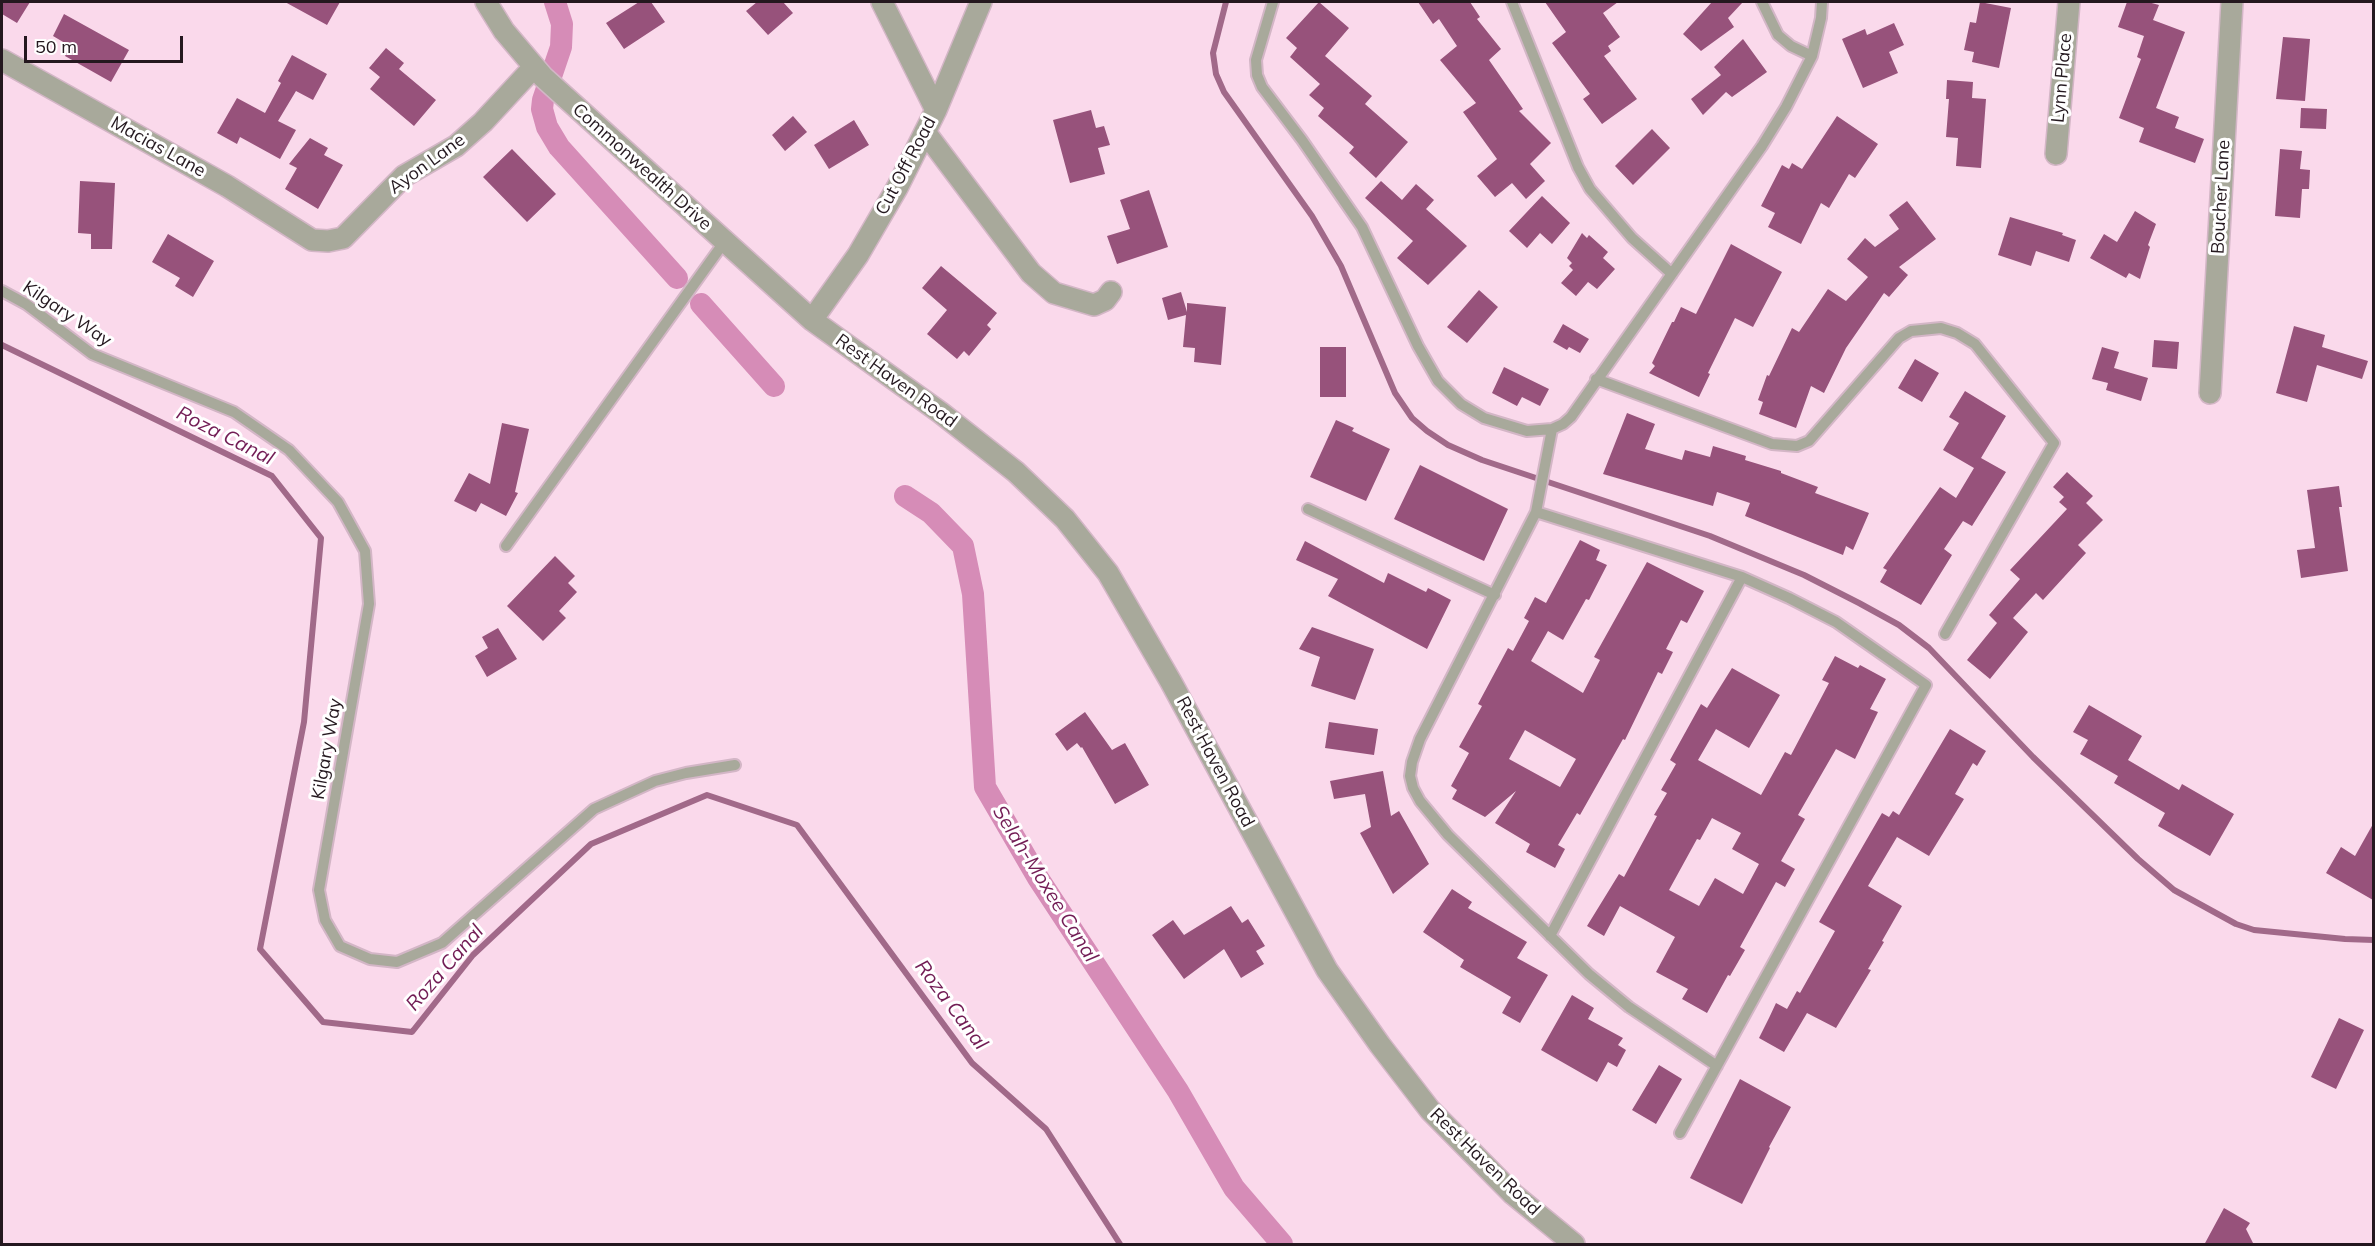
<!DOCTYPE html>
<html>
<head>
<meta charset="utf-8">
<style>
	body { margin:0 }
	#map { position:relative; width:2375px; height:1246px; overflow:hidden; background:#fad9eb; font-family:Mulish,sans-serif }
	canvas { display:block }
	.frame { position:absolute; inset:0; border:3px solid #24181f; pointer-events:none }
	.scale { position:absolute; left:24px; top:36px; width:159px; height:27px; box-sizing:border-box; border:3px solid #24181f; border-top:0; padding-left:8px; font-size:18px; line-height:21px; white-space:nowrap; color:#24181f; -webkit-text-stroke:4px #fff; paint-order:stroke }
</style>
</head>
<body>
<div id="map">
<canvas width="2375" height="1246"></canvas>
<div class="frame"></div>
<div class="scale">50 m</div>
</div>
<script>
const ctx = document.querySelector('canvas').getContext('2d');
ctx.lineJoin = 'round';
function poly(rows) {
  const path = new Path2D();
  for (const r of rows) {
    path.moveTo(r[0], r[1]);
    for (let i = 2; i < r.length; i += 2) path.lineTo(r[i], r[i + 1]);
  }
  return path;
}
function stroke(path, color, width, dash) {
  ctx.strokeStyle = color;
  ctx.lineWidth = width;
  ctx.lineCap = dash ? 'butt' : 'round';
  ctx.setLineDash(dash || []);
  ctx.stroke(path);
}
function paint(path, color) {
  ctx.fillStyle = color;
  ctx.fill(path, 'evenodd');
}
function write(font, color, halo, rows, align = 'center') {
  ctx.font = font + ' Mulish,sans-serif';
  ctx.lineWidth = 6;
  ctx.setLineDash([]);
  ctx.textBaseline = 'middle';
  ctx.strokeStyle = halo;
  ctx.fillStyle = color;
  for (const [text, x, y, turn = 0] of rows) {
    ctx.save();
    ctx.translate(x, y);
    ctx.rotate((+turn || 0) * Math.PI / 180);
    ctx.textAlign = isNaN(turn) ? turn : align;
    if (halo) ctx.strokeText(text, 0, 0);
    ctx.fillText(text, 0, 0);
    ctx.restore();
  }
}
stroke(poly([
	[1226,2,1213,53,1216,74,1224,92,1312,216,1341,266,1395,393,1412,418,1427,431,1448,445,1482,460,1710,536,1804,575,1859,603,1899,625,1929,648,2033,757,2138,859,2174,890,2236,924,2254,930,2345,939,2374,940],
	[2,345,272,476,321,538,304,722,260,949,323,1022,412,1032,473,955,591,844,707,795,797,825,972,1063,1046,1129,1120,1244]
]), '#a16989', 6);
stroke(poly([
	[555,2,562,24,561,47,543,100,542,109,547,127,559,147,677,278],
	[701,304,774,386],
	[905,496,931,513,963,546,973,594,985,787,1038,878,1178,1091,1234,1188,1282,1244]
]), '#d68cb7', 22);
paint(poly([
	[2,2,30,2,17,23,2,14],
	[285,2,340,2,327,25],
	[639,2,651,2,665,22,624,49,606,23],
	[757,2,783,2,793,13,768,35,746,11],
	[1319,2,1349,28,1325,56,1372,96,1365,104,1408,142,1376,178,1349,153,1354,147,1318,116,1324,108,1309,95,1320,84,1290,57,1297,48,1286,38],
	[1418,2,1470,2,1480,17,1477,19,1501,49,1489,60,1523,109,1519,111,1551,143,1530,164,1545,181,1526,199,1512,183,1495,197,1477,176,1497,159,1463,112,1476,103,1440,60,1457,46,1439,19,1433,24],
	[1545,2,1618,2,1603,13,1620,37,1608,46,1611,51,1604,56,1637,99,1602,124,1583,99,1590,94,1552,43,1566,32],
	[1712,2,1743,2,1728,18,1734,27,1701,51,1683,34],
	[1980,2,2011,8,1999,68,1972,62,1974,52,1964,50,1970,22,1976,23],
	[2127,2,2148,2,2159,5,2153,20,2185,32,2156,108,2179,117,2175,128,2204,139,2195,163,2139,142,2144,128,2119,118,2141,59,2137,57,2144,36,2118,27],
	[64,14,129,50,111,82,65,56,70,46,53,36],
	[1894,23,1904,45,1889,52,1898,73,1863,88,1842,39,1865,29,1867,35],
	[2283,37,2310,39,2305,101,2276,99],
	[1743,39,1767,72,1732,97,1726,92,1703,115,1691,99,1721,75,1714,67],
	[386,48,404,63,399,69,436,100,414,126,370,89,380,77,369,68],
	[292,55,327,74,313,100,296,91,278,121,296,130,280,159,240,137,237,144,217,133,237,98,265,113,281,83,278,81],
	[1947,80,1973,82,1972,98,1986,99,1981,168,1956,166,1958,138,1946,137,1949,99,1946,99],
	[2301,108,2327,109,2326,129,2300,128],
	[1091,110,1096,128,1104,126,1110,145,1098,148,1105,174,1070,183,1053,120],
	[793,116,807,132,785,151,772,135],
	[1837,116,1878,144,1855,178,1849,174,1829,208,1821,203,1801,244,1768,227,1775,213,1761,206,1782,165,1789,169,1792,163,1802,169],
	[854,120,869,145,829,169,814,145],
	[1652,129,1670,148,1633,185,1615,166],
	[310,138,328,148,324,155,343,165,318,209,285,189,297,168,289,164],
	[512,149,556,194,527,222,483,177],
	[2280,149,2302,151,2300,169,2310,170,2309,189,2302,189,2300,218,2275,216],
	[80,181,115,183,112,249,91,249,91,234,78,233],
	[1381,181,1402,200,1416,184,1434,200,1426,209,1467,246,1428,285,1397,258,1413,241,1365,198],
	[1149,190,1168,247,1117,264,1107,236,1130,229,1120,200],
	[1542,196,1570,223,1552,244,1540,233,1527,248,1509,231],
	[1907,201,1936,239,1899,267,1908,275,1889,297,1884,293,1846,348,1824,393,1811,386,1796,428,1759,414,1763,402,1758,400,1767,375,1769,376,1792,328,1799,332,1828,289,1846,301,1868,277,1847,259,1865,238,1875,247,1899,229,1889,215],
	[2135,211,2156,224,2148,245,2150,247,2140,279,2129,273,2126,278,2090,258,2104,234,2117,242],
	[2010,217,2063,233,2062,235,2076,240,2069,262,2036,251,2031,266,1998,255],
	[1582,233,1587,238,1589,235,1608,252,1603,258,1615,269,1597,289,1588,282,1576,296,1561,283,1573,270,1569,266,1572,263,1567,258],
	[168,234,214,261,193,297,175,286,180,278,152,262],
	[1731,244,1782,272,1753,327,1735,318,1708,373,1710,374,1699,397,1649,373,1655,366,1652,363,1672,322,1674,322,1681,307,1696,314],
	[941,266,997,313,987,325,991,329,969,356,964,351,957,359,927,334,947,310,922,288],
	[1479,290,1498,307,1467,343,1447,327],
	[1181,292,1187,312,1187,303,1226,307,1221,365,1194,362,1195,348,1183,347,1186,315,1168,320,1162,298],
	[1563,324,1589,339,1580,353,1569,347,1567,350,1553,342],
	[2294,326,2325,335,2322,347,2368,361,2362,379,2317,365,2307,402,2276,393],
	[2154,340,2179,342,2177,369,2152,367],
	[1320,347,1346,347,1346,397,1320,397],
	[2102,347,2119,352,2114,368,2148,378,2141,401,2106,390,2108,383,2092,379],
	[1915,359,1939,373,1922,402,1898,388],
	[1504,367,1549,389,1540,406,1522,397,1517,406,1492,393],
	[1965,391,2006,416,1981,458,2006,472,1972,526,1963,521,1944,549,1952,555,1921,605,1880,582,1887,570,1883,568,1940,487,1956,498,1974,468,1943,450,1959,423,1949,417],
	[1627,413,1655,424,1645,449,1682,460,1685,450,1710,457,1713,446,1746,456,1745,460,1781,471,1781,473,1818,487,1815,493,1869,513,1853,550,1846,546,1843,555,1745,516,1750,503,1717,492,1713,506,1603,474],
	[1336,420,1354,428,1352,431,1390,449,1366,501,1310,477],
	[502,423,529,429,515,492,518,493,506,516,481,503,476,512,454,501,469,473,490,484],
	[1420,465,1508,509,1484,561,1394,519],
	[2067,472,2093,496,2086,503,2103,520,2078,545,2086,553,2043,600,2036,593,2013,618,2028,632,1990,679,1967,660,1997,623,1989,615,2020,579,2010,570,2067,509,2059,502,2064,497,2053,487],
	[2339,486,2342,507,2339,507,2348,571,2301,578,2297,550,2315,548,2307,490],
	[1580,540,1600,550,1596,560,1607,565,1589,600,1586,599,1563,640,1548,631,1531,661,1583,693,1600,660,1594,657,1647,562,1704,591,1687,623,1681,620,1666,649,1673,652,1662,674,1658,672,1625,740,1623,739,1580,815,1577,813,1558,845,1565,849,1555,868,1526,852,1530,844,1495,823,1516,791,1485,817,1452,799,1457,790,1451,786,1469,753,1459,747,1482,706,1478,704,1508,648,1513,651,1529,621,1524,618,1535,597,1546,603],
	[1525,730,1576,759,1560,787,1509,759],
	[1305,541,1384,583,1388,573,1426,592,1428,588,1451,600,1427,649,1328,596,1338,579,1296,560],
	[555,556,575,576,568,583,577,592,559,611,566,618,543,641,507,606],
	[1312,627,1374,649,1355,700,1311,686,1320,657,1299,649],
	[498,628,517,659,487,677,475,656,488,648,482,637],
	[1835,656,1858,668,1860,665,1886,679,1870,709,1878,712,1855,759,1836,749,1798,815,1805,819,1781,861,1795,869,1785,887,1776,882,1740,947,1745,950,1730,976,1728,975,1707,1013,1682,999,1688,989,1656,972,1675,937,1620,906,1604,936,1587,926,1619,874,1624,877,1657,816,1654,815,1667,793,1661,790,1676,764,1670,760,1701,704,1707,708,1732,668,1780,695,1749,748,1716,729,1698,760,1761,795,1785,752,1791,755,1829,683,1822,680],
	[1712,818,1741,833,1732,849,1759,864,1743,894,1715,878,1699,906,1669,890,1697,839,1700,840],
	[2089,705,2142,736,2128,760,2179,790,2182,784,2234,814,2210,856,2158,826,2165,813,2114,783,2118,776,2080,754,2088,740,2073,732],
	[1085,712,1112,750,1125,743,1149,785,1115,804,1082,747,1081,748,1077,743,1067,751,1055,734],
	[1329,722,1378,729,1374,755,1325,748],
	[1950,729,1986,751,1977,766,1973,763,1955,794,1964,799,1929,856,1897,837,1868,886,1902,906,1882,941,1884,942,1868,969,1871,970,1836,1028,1807,1013,1784,1052,1759,1038,1769,1018,1776,1003,1787,1009,1797,991,1800,993,1835,931,1819,922,1834,896,1882,813,1889,817,1893,811,1899,815],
	[1383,771,1391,816,1399,811,1429,864,1393,894,1360,833,1371,827,1365,794,1334,799,1330,781],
	[2373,824,2373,900,2326,873,2341,847,2355,856],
	[1452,889,1472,902,1468,908,1527,942,1517,958,1548,975,1520,1023,1502,1013,1511,997,1460,967,1464,960,1423,932],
	[1231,906,1242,923,1248,919,1265,946,1256,951,1264,964,1241,978,1224,949,1184,979,1152,935,1173,920,1184,935],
	[1572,995,1594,1008,1588,1019,1623,1038,1618,1045,1626,1050,1617,1067,1608,1062,1597,1082,1541,1050],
	[2339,1018,2364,1030,2336,1089,2311,1077],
	[1659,1065,1682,1079,1656,1124,1632,1110],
	[1740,1079,1791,1107,1769,1147,1770,1148,1742,1204,1690,1178],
	[2224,1208,2250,1223,2246,1229,2254,1245,2204,1245]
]), '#97527b');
const service = poly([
	[1273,2,1256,60,1257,75,1262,87,1302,140,1362,227,1418,346,1438,381,1461,404,1484,418,1527,431,1552,429],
	[1512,2,1578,167,1590,189,1632,238,1672,274],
	[1762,2,1778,35,1791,46,1812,56],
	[2,291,26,304,92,354,234,412,289,450,338,502,365,551,369,604,319,890,325,920,340,946,370,959,397,962,442,943,594,809,655,781,686,773,735,765],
	[1596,379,1772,444,1797,446,1809,441,1899,338,1911,331,1941,328,1957,333,1975,344,2054,443,1945,634],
	[1308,509,1495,595],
	[1536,512,1742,577,1789,598,1836,622,1926,685,1680,1133],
	[506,546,725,241],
	[1550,936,1742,577],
	[1717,1066,1629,1007,1589,974,1448,835,1420,801,1413,788,1410,776,1412,762,1420,739,1536,512,1552,429,1563,424,1571,417,1762,146,1786,107,1812,56,1821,18,1822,2]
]);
const minor = poly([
	[486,2,504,31,543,77,812,320,941,413,1016,472,1065,519,1108,573,1171,682,1327,970,1380,1045,1430,1110,1513,1194,1574,1244],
	[882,2,936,110],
	[2,60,227,186,312,240,328,241,343,238,404,176,456,146,483,122,534,67],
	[925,132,1031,273,1054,293,1094,305,1105,300,1111,292],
	[2056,154,2069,2],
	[812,320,858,255,897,188,936,110,981,2],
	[2210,393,2232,2]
]);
stroke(service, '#d3b6c6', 14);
stroke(minor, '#d3b6c6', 24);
stroke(service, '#a8a99b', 10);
stroke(minor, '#a8a99b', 21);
write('18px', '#24181f', '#fff', [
	["Lynn Place",2062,78,-85],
	["Macias Lane",158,147,29],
	["Ayon Lane",427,164,-36],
	["Cut Off Road",906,166,-62],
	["Commonwealth Drive",642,167,42],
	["Boucher Lane",2221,197,-87],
	["Kilgary Way",67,314,34],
	["Rest Haven Road",896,381,36],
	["Kilgary Way",327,749,-80],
	["Rest Haven Road",1215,762,62],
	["Rest Haven Road",1485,1162,44]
]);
write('italic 20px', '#721c55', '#fff', [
	["Roza Canal",225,436,27],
	["Selah-Moxee Canal",1045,884,58],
	["Roza Canal",445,968,-49],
	["Roza Canal",951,1005,53]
]);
</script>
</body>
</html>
